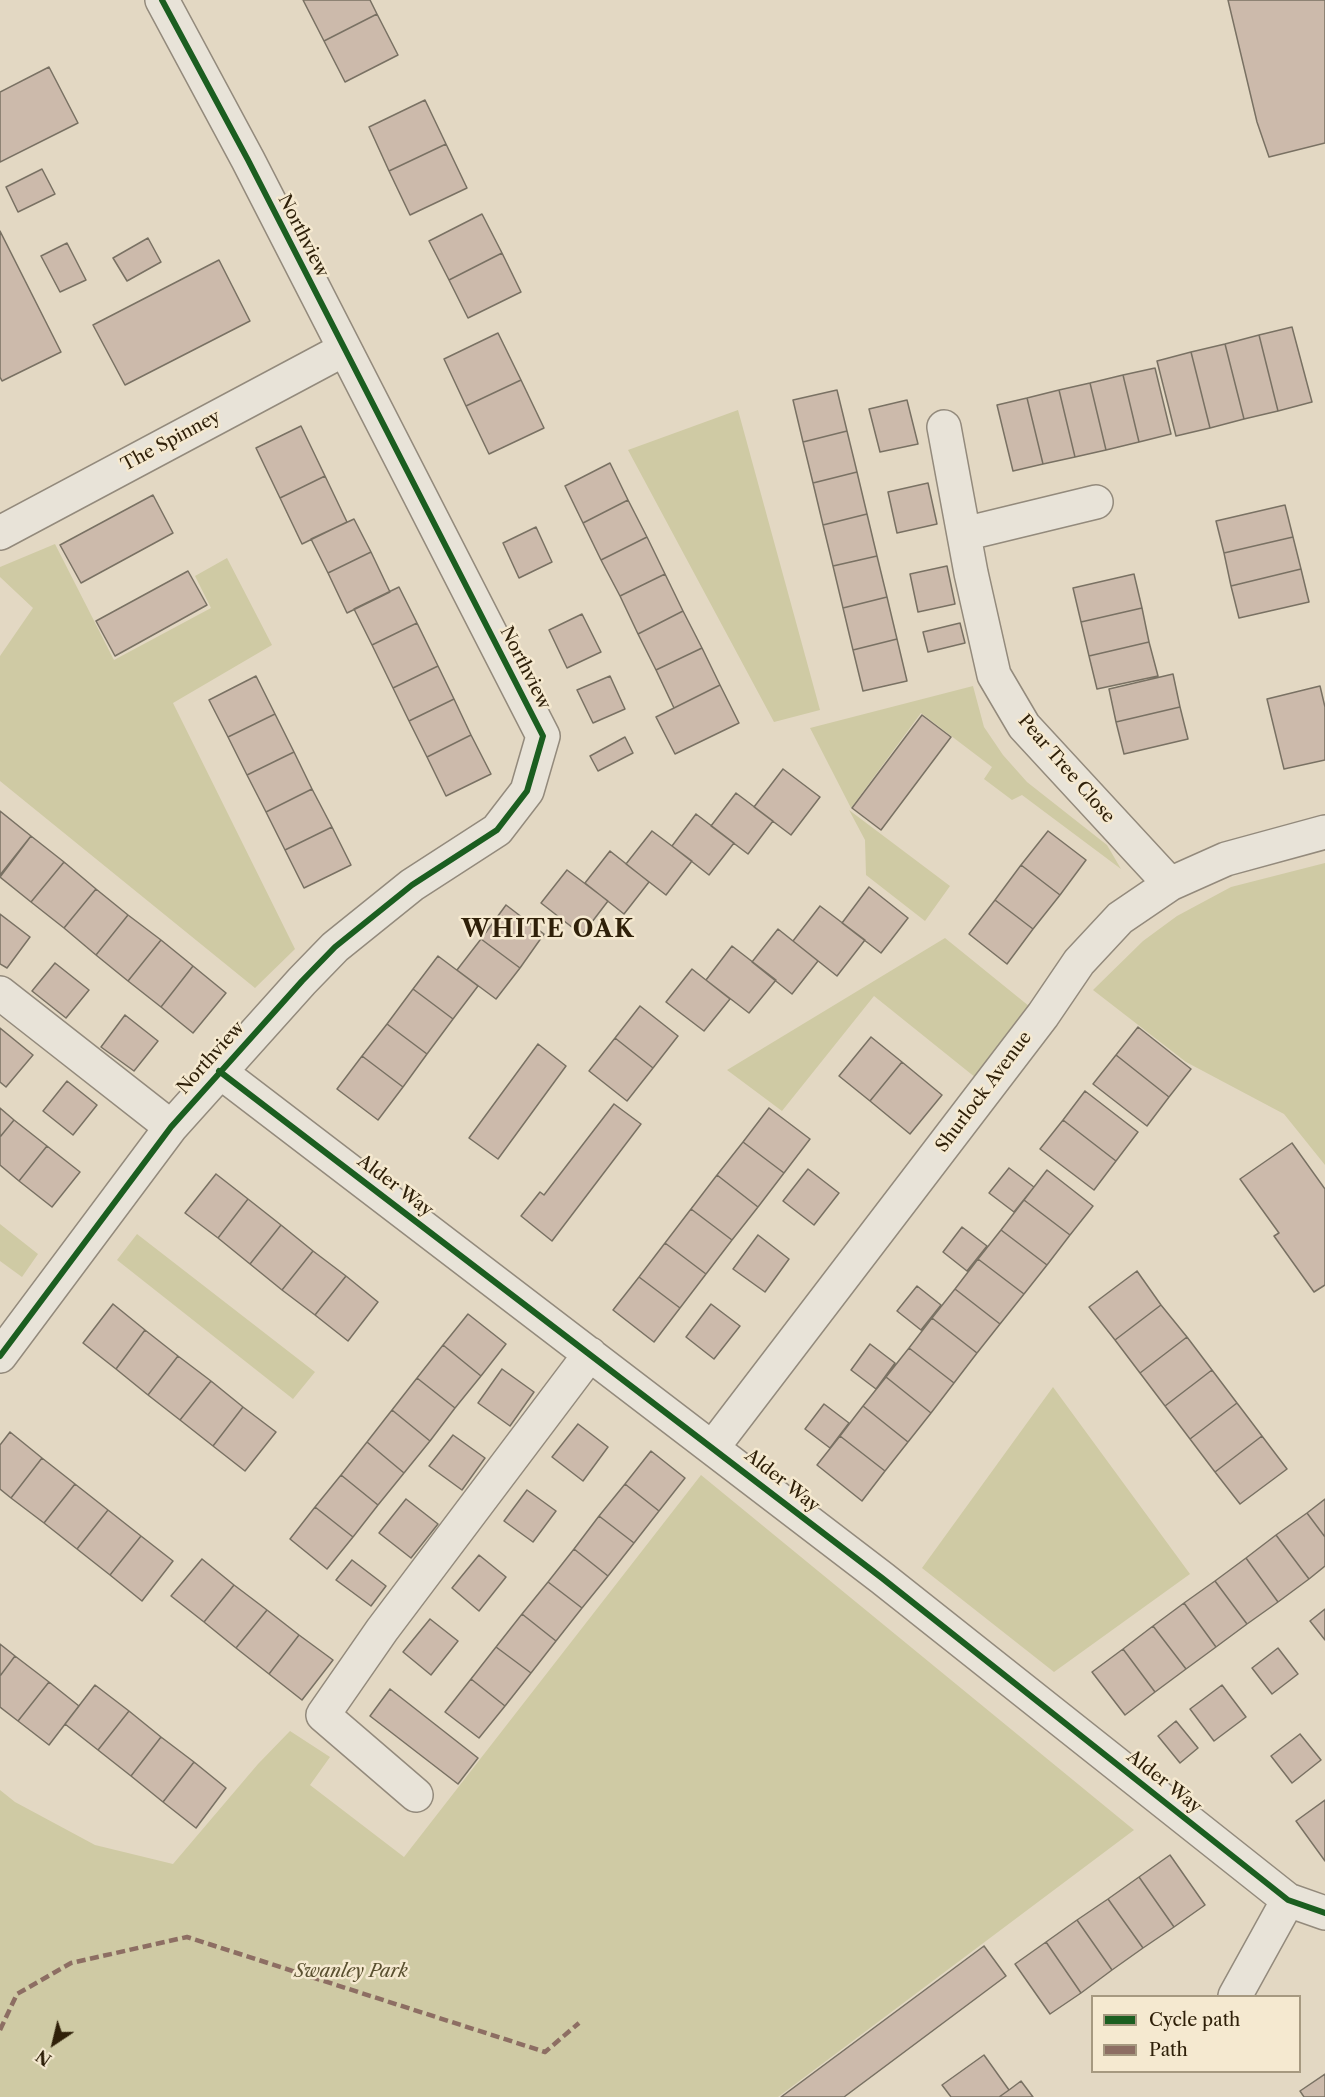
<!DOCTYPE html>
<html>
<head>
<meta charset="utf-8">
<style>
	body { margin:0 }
	#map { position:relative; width:1325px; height:2097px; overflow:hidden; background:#e3d8c3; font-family:"Libre Caslon Text",serif }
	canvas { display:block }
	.legend { position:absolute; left:1091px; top:1995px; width:210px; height:78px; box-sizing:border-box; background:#f5e9d0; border:2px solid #a69980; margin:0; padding:8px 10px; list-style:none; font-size:18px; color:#2f2009 }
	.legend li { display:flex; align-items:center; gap:12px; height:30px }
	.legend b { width:30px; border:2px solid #a69980 }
	.north { position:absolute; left:24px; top:2013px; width:60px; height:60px; -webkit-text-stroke:4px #f5e9d0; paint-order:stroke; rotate:215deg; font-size:16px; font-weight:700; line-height:24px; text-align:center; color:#2f2009 }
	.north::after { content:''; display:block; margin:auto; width:21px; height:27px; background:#2f2009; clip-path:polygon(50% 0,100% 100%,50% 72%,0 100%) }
</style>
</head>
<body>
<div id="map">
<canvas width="1325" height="2097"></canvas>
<ul class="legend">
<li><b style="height:8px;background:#1b5e20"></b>Cycle path</li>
<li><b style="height:8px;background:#8d6e63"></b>Path</li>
</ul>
<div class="north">N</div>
</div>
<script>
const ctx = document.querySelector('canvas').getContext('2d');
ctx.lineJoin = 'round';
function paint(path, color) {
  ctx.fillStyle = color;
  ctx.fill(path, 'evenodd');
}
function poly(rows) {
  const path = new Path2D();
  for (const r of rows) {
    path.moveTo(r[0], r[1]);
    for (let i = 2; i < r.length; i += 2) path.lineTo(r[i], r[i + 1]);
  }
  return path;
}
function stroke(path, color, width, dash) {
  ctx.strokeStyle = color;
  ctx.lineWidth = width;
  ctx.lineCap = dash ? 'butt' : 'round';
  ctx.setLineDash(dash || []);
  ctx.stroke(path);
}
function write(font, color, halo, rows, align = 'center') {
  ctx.font = font + ' "Libre Caslon Text",serif';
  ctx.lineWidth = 5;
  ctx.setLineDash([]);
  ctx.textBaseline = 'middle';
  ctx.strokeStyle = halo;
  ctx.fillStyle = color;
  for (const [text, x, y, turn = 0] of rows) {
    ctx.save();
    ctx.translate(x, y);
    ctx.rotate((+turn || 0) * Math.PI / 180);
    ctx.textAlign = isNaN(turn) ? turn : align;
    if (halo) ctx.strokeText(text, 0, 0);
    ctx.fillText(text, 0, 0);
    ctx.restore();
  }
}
paint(poly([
	[738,410,820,710,774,722,628,450],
	[55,544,114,660,211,608,195,576,227,558,272,645,173,703,295,949,255,988,0,781,0,656,33,608,0,577,0,567],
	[973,686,984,727,1003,755,1027,782,1107,845,1121,869,1022,795,1012,800,984,779,992,767,921,713,851,808,810,728],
	[849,810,950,886,925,921,866,875,865,840],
	[1325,863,1325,1165,1284,1114,1186,1062,1093,990,1143,941,1177,916,1231,887],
	[945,938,1040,1015,986,1086,874,996,782,1111,727,1070],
	[0,1224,38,1254,22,1277,0,1261],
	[137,1234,315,1372,293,1399,117,1260],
	[1053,1387,1190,1574,1054,1672,922,1568],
	[701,1475,1134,1830,778,2097,0,2097,0,1790,15,1802,95,1845,173,1864,258,1764,290,1731,330,1757,310,1785,404,1857]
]), '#cfcaa4');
const building = poly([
	[303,0,370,0,377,14,324,41,303,0],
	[1228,0,1325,0,1325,143,1269,157,1257,122,1228,0],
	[377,14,398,55,345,82,324,41,377,14],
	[49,67,78,123,0,162,0,92,49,67],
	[425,100,446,144,389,171,369,127,425,100],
	[446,144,467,188,410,215,389,171,446,144],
	[42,169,55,194,18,212,6,187,42,169],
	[482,214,502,253,449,280,429,241,482,214],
	[0,231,61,352,2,381,0,377,0,231],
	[148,238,161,262,127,281,113,258,148,238],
	[67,243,86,280,60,292,41,256,67,243],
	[502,253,521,292,468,318,449,280,502,253],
	[219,260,250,321,125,385,93,325,219,260],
	[1292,327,1312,402,1278,411,1259,335,1292,327],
	[498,333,521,380,466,406,444,359,498,333],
	[1259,335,1278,411,1244,419,1225,344,1259,335],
	[1225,344,1244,419,1210,428,1191,352,1225,344],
	[1191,352,1210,428,1176,436,1157,361,1191,352],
	[1155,368,1171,434,1139,442,1123,375,1155,368],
	[1123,375,1139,442,1106,450,1090,383,1123,375],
	[521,380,544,428,489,454,466,406,521,380],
	[1090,383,1106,450,1075,457,1059,390,1090,383],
	[837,390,847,431,803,442,793,400,837,390],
	[1059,390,1075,457,1043,464,1027,398,1059,390],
	[1027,398,1043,464,1013,471,997,405,1027,398],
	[907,400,918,444,880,452,869,409,907,400],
	[301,426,325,476,280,498,256,448,301,426],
	[847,431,857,472,813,483,803,442,847,431],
	[610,463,628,500,583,523,565,486,610,463],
	[857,472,867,514,823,525,813,483,857,472],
	[325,476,347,522,302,544,280,498,325,476],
	[928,483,937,524,897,533,888,492,928,483],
	[153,495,173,533,81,583,60,545,153,495],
	[628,500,647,537,601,560,583,523,628,500],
	[1285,505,1293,537,1224,553,1216,521,1285,505],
	[867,514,877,556,833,566,823,525,867,514],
	[354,519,371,552,328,573,311,539,354,519],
	[536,527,552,562,519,578,503,543,536,527],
	[647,537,665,574,620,596,601,560,647,537],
	[1293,537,1301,569,1231,586,1224,553,1293,537],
	[371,552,390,592,347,613,328,573,371,552],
	[877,556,887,597,843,608,833,566,877,556],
	[947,566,955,604,918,612,910,574,947,566],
	[1301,569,1309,602,1239,618,1231,586,1301,569],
	[188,571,207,605,115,656,96,621,188,571],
	[665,574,683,611,638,634,620,596,665,574],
	[1134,574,1142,608,1081,622,1073,588,1134,574],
	[399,587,417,623,372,645,354,609,399,587],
	[887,597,897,639,853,650,843,608,887,597],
	[1142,608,1149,642,1089,656,1081,622,1142,608],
	[683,611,702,648,656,670,638,634,683,611],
	[582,614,601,652,567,668,549,630,582,614],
	[417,623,438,666,393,688,372,645,417,623],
	[960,623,965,643,928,652,923,632,960,623],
	[897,639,907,681,863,691,853,650,897,639],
	[1149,642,1158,676,1097,689,1089,656,1149,642],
	[702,648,720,685,674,708,656,670,702,648],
	[438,666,454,699,409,721,393,688,438,666],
	[1173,674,1180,707,1116,722,1109,689,1173,674],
	[256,676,275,714,228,737,209,700,256,676],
	[610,676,625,709,593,723,577,690,610,676],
	[720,685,739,723,675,754,656,717,720,685],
	[1320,686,1325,707,1325,760,1284,769,1267,699,1320,686],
	[454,699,471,735,427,757,409,721,454,699],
	[1180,707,1188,739,1124,754,1116,722,1180,707],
	[275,714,294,752,247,775,228,737,275,714],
	[922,715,951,737,881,830,852,808,922,715],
	[471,735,491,774,446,796,427,757,471,735],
	[625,737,633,753,598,771,590,756,625,737],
	[294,752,312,789,266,812,247,775,294,752],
	[783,769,820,797,791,835,754,807,783,769],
	[312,789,332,827,285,850,266,812,312,789],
	[736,793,773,821,748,854,711,826,736,793],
	[0,811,31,836,0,875,0,811],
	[696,814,734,843,709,875,672,846,696,814],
	[332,827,351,865,304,888,285,850,332,827],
	[652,831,692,861,666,895,626,864,652,831],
	[1048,831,1086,860,1060,895,1021,865,1048,831],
	[31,836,64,862,31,902,0,877,31,836],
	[610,851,649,882,624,914,585,883,610,851],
	[64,862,96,889,64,928,31,902,64,862],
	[1021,865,1060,895,1033,929,995,900,1021,865],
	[567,870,608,901,582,935,541,903,567,870],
	[869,887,908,918,881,953,842,923,869,887],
	[96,889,128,915,96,955,64,928,96,889],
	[995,900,1033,929,1007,964,969,934,995,900],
	[506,905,544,934,520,968,481,939,506,905],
	[820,906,865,940,837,976,793,941,820,906],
	[0,914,30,937,7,968,0,964,0,914],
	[128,915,161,940,128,981,96,955,128,915],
	[778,929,818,961,792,994,752,962,778,929],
	[481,939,520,968,496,999,457,970,481,939],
	[161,940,193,966,161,1007,128,981,161,940],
	[732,946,776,980,749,1013,706,980,732,946],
	[438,956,478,986,453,1019,413,989,438,956],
	[55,963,89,990,66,1018,32,991,55,963],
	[193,966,226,993,193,1033,161,1007,193,966],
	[692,969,730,999,704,1031,666,1002,692,969],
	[413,989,453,1019,427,1054,387,1024,413,989],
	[640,1006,678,1036,653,1068,615,1038,640,1006],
	[125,1015,158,1041,134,1071,101,1047,125,1015],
	[387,1024,427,1054,403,1087,362,1056,387,1024],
	[1138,1027,1191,1069,1169,1097,1116,1055,1138,1027],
	[0,1028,33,1055,6,1087,0,1082,0,1028],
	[871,1037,902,1062,870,1101,839,1076,871,1037],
	[615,1038,653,1068,627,1101,589,1071,615,1038],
	[538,1044,566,1066,498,1159,469,1138,538,1044],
	[1116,1055,1169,1097,1147,1126,1093,1084,1116,1055],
	[362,1056,403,1087,378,1120,337,1089,362,1056],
	[902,1062,942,1095,910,1134,870,1101,902,1062],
	[67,1081,97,1105,73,1135,43,1111,67,1081],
	[1085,1091,1138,1132,1116,1161,1063,1120,1085,1091],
	[614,1104,641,1124,552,1241,521,1216,540,1192,544,1195,614,1104],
	[0,1108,14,1120,0,1137,0,1108],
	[769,1108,810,1139,784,1173,743,1142,769,1108],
	[14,1120,47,1146,19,1181,0,1165,0,1137,14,1120],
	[1063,1120,1116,1161,1094,1190,1040,1149,1063,1120],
	[743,1142,784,1173,758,1207,717,1175,743,1142],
	[1292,1143,1325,1189,1325,1285,1314,1292,1274,1236,1279,1233,1240,1179,1292,1143],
	[47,1146,80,1172,52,1207,19,1181,47,1146],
	[1009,1168,1034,1187,1014,1212,989,1193,1009,1168],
	[808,1169,839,1193,814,1225,783,1201,808,1169],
	[1047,1170,1093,1206,1070,1235,1024,1200,1047,1170],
	[216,1174,248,1199,218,1238,185,1213,216,1174],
	[717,1175,758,1207,732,1240,691,1209,717,1175],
	[248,1199,281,1225,250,1264,218,1238,248,1199],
	[1024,1200,1070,1235,1047,1265,1001,1230,1024,1200],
	[691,1209,732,1240,706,1274,665,1243,691,1209],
	[281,1225,313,1251,282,1290,250,1264,281,1225],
	[962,1227,987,1246,967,1271,943,1252,962,1227],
	[1001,1230,1047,1265,1024,1294,978,1259,1001,1230],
	[758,1235,789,1259,765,1292,733,1269,758,1235],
	[665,1243,706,1274,680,1308,639,1277,665,1243],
	[313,1251,346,1276,315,1315,282,1290,313,1251],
	[978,1259,1024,1294,1000,1324,955,1289,978,1259],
	[1137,1271,1161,1305,1115,1340,1089,1307,1137,1271],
	[346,1276,378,1302,348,1341,315,1315,346,1276],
	[639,1277,680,1308,654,1342,613,1310,639,1277],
	[917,1286,941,1305,921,1330,897,1311,917,1286],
	[955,1289,1000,1324,977,1353,932,1318,955,1289],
	[113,1304,145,1330,116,1369,83,1343,113,1304],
	[711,1304,740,1326,714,1359,686,1337,711,1304],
	[1161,1305,1187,1337,1140,1373,1115,1340,1161,1305],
	[468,1314,506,1344,481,1376,443,1345,468,1314],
	[932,1318,977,1353,954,1383,909,1348,932,1318],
	[145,1330,178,1356,148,1395,116,1369,145,1330],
	[1187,1337,1212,1370,1165,1406,1140,1373,1187,1337],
	[870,1344,895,1363,876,1389,851,1370,870,1344],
	[443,1345,481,1376,455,1408,417,1378,443,1345],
	[909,1348,954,1383,931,1413,886,1377,909,1348],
	[178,1356,211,1381,180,1420,148,1395,178,1356],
	[502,1369,534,1392,510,1426,478,1403,502,1369],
	[1212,1370,1237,1403,1190,1439,1165,1406,1212,1370],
	[886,1377,931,1413,908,1442,863,1406,886,1377],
	[417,1378,455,1408,430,1441,392,1410,417,1378],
	[211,1381,243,1407,213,1446,180,1420,211,1381],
	[1237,1403,1262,1436,1215,1472,1190,1439,1237,1403],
	[824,1404,849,1423,830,1448,805,1429,824,1404],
	[863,1406,908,1442,885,1471,840,1436,863,1406],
	[243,1407,276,1432,245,1471,213,1446,243,1407],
	[392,1410,430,1441,404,1473,367,1442,392,1410],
	[578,1424,608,1447,583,1481,552,1457,578,1424],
	[10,1432,42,1458,11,1498,0,1489,0,1445,10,1432],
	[453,1435,485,1458,462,1490,429,1466,453,1435],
	[840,1436,885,1471,862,1501,817,1465,840,1436],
	[1262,1436,1287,1469,1240,1504,1215,1472,1262,1436],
	[367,1442,404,1473,378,1505,341,1475,367,1442],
	[651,1451,685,1478,659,1511,625,1484,651,1451],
	[42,1458,75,1484,44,1523,11,1498,42,1458],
	[341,1475,378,1505,353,1537,315,1507,341,1475],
	[75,1484,108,1510,77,1549,44,1523,75,1484],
	[625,1484,659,1511,634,1543,599,1516,625,1484],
	[527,1490,556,1511,533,1542,504,1521,527,1490],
	[406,1499,438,1524,411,1558,379,1533,406,1499],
	[1325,1499,1325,1537,1307,1513,1325,1499],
	[315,1507,353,1537,327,1569,290,1539,315,1507],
	[108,1510,141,1536,110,1575,77,1549,108,1510],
	[1307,1513,1325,1537,1325,1566,1309,1579,1276,1535,1307,1513],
	[599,1516,634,1543,608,1576,574,1549,599,1516],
	[1276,1535,1309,1579,1278,1602,1246,1558,1276,1535],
	[141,1536,173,1561,142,1601,110,1575,141,1536],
	[574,1549,608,1576,582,1608,548,1582,574,1549],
	[479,1555,506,1577,479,1611,452,1588,479,1555],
	[1246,1558,1278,1602,1247,1624,1215,1581,1246,1558],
	[202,1559,234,1585,204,1622,171,1596,202,1559],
	[352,1560,386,1586,371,1606,336,1580,352,1560],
	[1215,1581,1247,1624,1216,1647,1184,1603,1215,1581],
	[548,1582,582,1608,556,1641,522,1614,548,1582],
	[234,1585,267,1610,236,1648,204,1622,234,1585],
	[1184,1603,1216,1647,1186,1669,1153,1626,1184,1603],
	[1325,1609,1325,1640,1310,1621,1325,1609],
	[267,1610,299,1635,269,1674,236,1648,267,1610],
	[522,1614,556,1641,531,1673,496,1647,522,1614],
	[430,1619,458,1641,431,1675,403,1652,430,1619],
	[1153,1626,1186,1669,1155,1692,1123,1649,1153,1626],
	[299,1635,333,1660,302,1700,269,1674,299,1635],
	[0,1644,15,1656,0,1676,0,1644],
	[496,1647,531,1673,505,1706,471,1679,496,1647],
	[1278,1648,1298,1674,1272,1694,1252,1668,1278,1648],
	[1123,1649,1155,1692,1125,1715,1092,1672,1123,1649],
	[15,1656,49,1682,18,1721,0,1707,0,1676,15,1656],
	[471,1679,505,1706,479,1738,445,1712,471,1679],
	[49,1682,79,1706,49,1745,18,1721,49,1682],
	[95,1685,129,1711,98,1750,65,1724,95,1685],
	[1222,1685,1246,1717,1214,1741,1190,1709,1222,1685],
	[390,1689,478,1758,458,1784,370,1716,390,1689],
	[129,1711,161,1737,131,1776,98,1750,129,1711],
	[1176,1721,1198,1748,1180,1763,1158,1736,1176,1721],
	[1300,1734,1321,1760,1292,1783,1271,1756,1300,1734],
	[161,1737,194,1762,163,1802,131,1776,161,1737],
	[194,1762,226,1788,196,1828,163,1802,194,1762],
	[1325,1800,1325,1861,1296,1821,1325,1800],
	[1170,1855,1205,1905,1174,1927,1139,1877,1170,1855],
	[1139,1877,1174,1927,1143,1948,1108,1899,1139,1877],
	[1108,1899,1143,1948,1112,1970,1077,1920,1108,1899],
	[1077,1920,1112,1970,1081,1993,1046,1942,1077,1920],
	[1046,1942,1081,1993,1050,2014,1015,1964,1046,1942],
	[984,1946,1006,1976,844,2097,781,2097,984,1946],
	[984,2055,1009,2090,999,2097,951,2097,942,2085,984,2055],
	[1325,2074,1325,2097,1304,2097,1300,2091,1325,2074],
	[1021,2081,1033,2097,999,2097,1009,2090,1021,2081]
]);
paint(building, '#ccbaab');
stroke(building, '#797163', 1.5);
const minor = poly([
	[944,427,971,573,994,675,1024,726,1170,884],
	[0,533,343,350],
	[964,534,1096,502],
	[0,993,171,1127],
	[219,1071,882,1578,1288,1900,1325,1913],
	[0,1356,171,1127,302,981,335,947,412,885,497,830,527,791,543,736,248,160,162,0],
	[713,1447,1043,1015,1079,962,1120,918,1170,884,1226,859,1325,832],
	[416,1795,323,1715,382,1630,590,1354],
	[1235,1996,1288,1900]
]);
stroke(minor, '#938a7c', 36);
stroke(minor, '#e8e3d8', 33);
stroke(poly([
	[0,2030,17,1994,71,1963,187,1937,545,2052,579,2023]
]), '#8d6e63', 4.5, [9, 4.5]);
stroke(poly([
	[219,1071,882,1578,1288,1900,1325,1913],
	[0,1356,171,1127,302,981,335,947,412,885,497,830,527,791,543,736,248,160,162,0]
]), '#1b5e20', 6);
write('18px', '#2f2009', '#f5e9d0', [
	["Northview",303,236,63],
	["The Spinney",171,441,-28],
	["Northview",525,668,63],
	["Pear Tree Close",1066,769,49],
	["Northview",211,1058,-48],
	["Shurlock Avenue",984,1092,-53],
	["Alder Way",395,1186,37],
	["Alder Way",782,1481,38],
	["Alder Way",1164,1782,38]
]);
write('italic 18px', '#5a5030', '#f5e9d0', [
	["Swanley Park",351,1972]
]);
ctx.letterSpacing = '1.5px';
write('bold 24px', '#2f2009', '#f5e9d0', [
	["WHITE OAK",548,930]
]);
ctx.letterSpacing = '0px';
</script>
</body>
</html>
